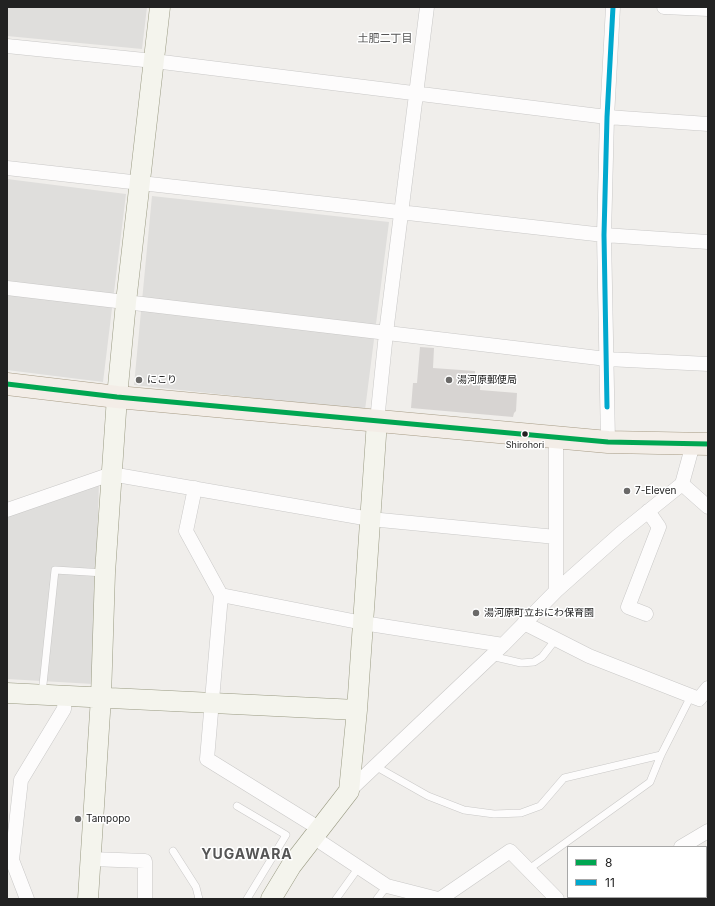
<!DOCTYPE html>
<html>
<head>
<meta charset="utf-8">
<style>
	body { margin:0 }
	#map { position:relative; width:715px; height:906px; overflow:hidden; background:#f0eeeb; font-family:Inter,sans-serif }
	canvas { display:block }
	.frame { position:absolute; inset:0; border:8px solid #222; pointer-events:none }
	.legend { position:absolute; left:567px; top:846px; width:140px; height:52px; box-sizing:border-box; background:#fff; border:1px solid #a7a7a7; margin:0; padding:5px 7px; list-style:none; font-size:12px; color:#222 }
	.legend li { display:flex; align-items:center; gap:8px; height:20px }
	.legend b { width:20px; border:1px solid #a7a7a7 }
</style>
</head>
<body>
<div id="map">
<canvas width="715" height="906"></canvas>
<div class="frame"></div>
<ul class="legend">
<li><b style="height:5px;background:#00a651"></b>8</li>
<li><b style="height:5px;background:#00a9ce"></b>11</li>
</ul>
</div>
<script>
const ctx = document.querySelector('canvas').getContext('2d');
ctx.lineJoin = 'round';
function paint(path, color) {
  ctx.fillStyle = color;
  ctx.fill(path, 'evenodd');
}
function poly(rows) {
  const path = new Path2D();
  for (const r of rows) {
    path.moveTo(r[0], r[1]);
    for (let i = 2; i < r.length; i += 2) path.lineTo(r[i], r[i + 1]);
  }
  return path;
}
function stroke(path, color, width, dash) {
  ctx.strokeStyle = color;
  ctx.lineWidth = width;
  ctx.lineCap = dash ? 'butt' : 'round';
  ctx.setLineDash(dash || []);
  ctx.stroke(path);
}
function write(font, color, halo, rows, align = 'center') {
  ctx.font = font + ' Inter,"Noto Sans JP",sans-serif';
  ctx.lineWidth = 3;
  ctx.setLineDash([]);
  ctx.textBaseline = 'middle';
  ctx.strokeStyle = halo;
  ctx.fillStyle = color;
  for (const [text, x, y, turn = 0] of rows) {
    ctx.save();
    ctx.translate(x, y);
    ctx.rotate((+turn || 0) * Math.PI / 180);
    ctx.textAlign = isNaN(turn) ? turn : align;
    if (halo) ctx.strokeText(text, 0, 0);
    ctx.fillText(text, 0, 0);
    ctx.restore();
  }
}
paint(poly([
	[7,7,147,7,142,49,7,36],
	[7,179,126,194,103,382,7,370],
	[152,196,389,222,365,410,134,385],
	[99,482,93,684,7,679,7,515]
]), '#dfdedc');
paint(poly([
	[420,347,434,348,433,368,475,371,475,377,481,378,480,390,517,393,516,411,514,413,513,417,411,408,413,383,417,383]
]), '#d7d4d2');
const lane = poly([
	[491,656,521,663,534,662,542,657,556,639],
	[42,694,55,570,104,573],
	[375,766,428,796,464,810,494,814,521,813,540,806,564,778,661,755],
	[237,806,286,835,247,899],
	[173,851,196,887,199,899],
	[529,869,650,782,661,755,691,696],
	[336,899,359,867],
	[377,899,387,886]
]);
const street = poly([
	[664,7,708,9],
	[7,46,154,61,607,117,708,124],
	[7,168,604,235,708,242],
	[7,288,607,359,708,364],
	[377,421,386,333,427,7],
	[556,437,556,591],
	[608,442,604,235,607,117,613,7],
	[682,484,708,507],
	[195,488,186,531,221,595,207,759,320,829],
	[7,510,111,474,370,519,556,537],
	[221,595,363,623,503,645],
	[646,614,628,607,659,527,648,511],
	[524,623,589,656,699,699,708,688],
	[349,791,503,645,556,591,620,534,682,484,693,444],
	[313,837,387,886,438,899],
	[681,847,708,831],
	[91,859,145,861,145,899],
	[27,899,12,860,21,780,64,709,65,695],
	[440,899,510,851,557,899],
	[590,899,606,899,608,897]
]);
const secondary = poly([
	[7,693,357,710],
	[88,899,101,697,105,573,117,397,126,302,160,7],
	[271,899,291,866,349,791,357,710,377,421]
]);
const primary = poly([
	[7,384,117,397,608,442,708,444]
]);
stroke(lane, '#c9c8c7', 8);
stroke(street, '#c9c8c7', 15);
stroke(secondary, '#999a82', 21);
stroke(primary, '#a79c86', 23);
stroke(lane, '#fdfcfc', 7);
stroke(street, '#fdfcfc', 14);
stroke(secondary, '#f4f4ed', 20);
stroke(primary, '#f3ede7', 22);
stroke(poly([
	[7,384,117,397,608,442,708,444]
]), '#00a651', 5);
stroke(poly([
	[607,407,604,235,607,117,613,7]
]), '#00a9ce', 5);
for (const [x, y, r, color] of [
	[139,380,4,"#6a6968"],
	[449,380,4,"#6a6968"],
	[525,434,3.5,"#222"],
	[627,491,4,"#6a6968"],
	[476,613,4,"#6a6968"],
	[78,819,4,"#6a6968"]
]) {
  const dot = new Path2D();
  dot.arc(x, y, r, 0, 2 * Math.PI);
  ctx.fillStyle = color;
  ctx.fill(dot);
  stroke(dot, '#fff', 1.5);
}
write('9px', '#222', '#fff', [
	["Shirohori",525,445]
]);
write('10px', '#222', '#fff', [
	["にこり",147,380],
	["湯河原郵便局",457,380],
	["7-Eleven",635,491],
	["湯河原町立おにわ保育園",484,613],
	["Tampopo",86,819]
], 'left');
write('11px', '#555', '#fff', [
	["土肥二丁目",385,39]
]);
ctx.letterSpacing = '1px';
write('bold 14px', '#555', '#fff', [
	["YUGAWARA",247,855]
]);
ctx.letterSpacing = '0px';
</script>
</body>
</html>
